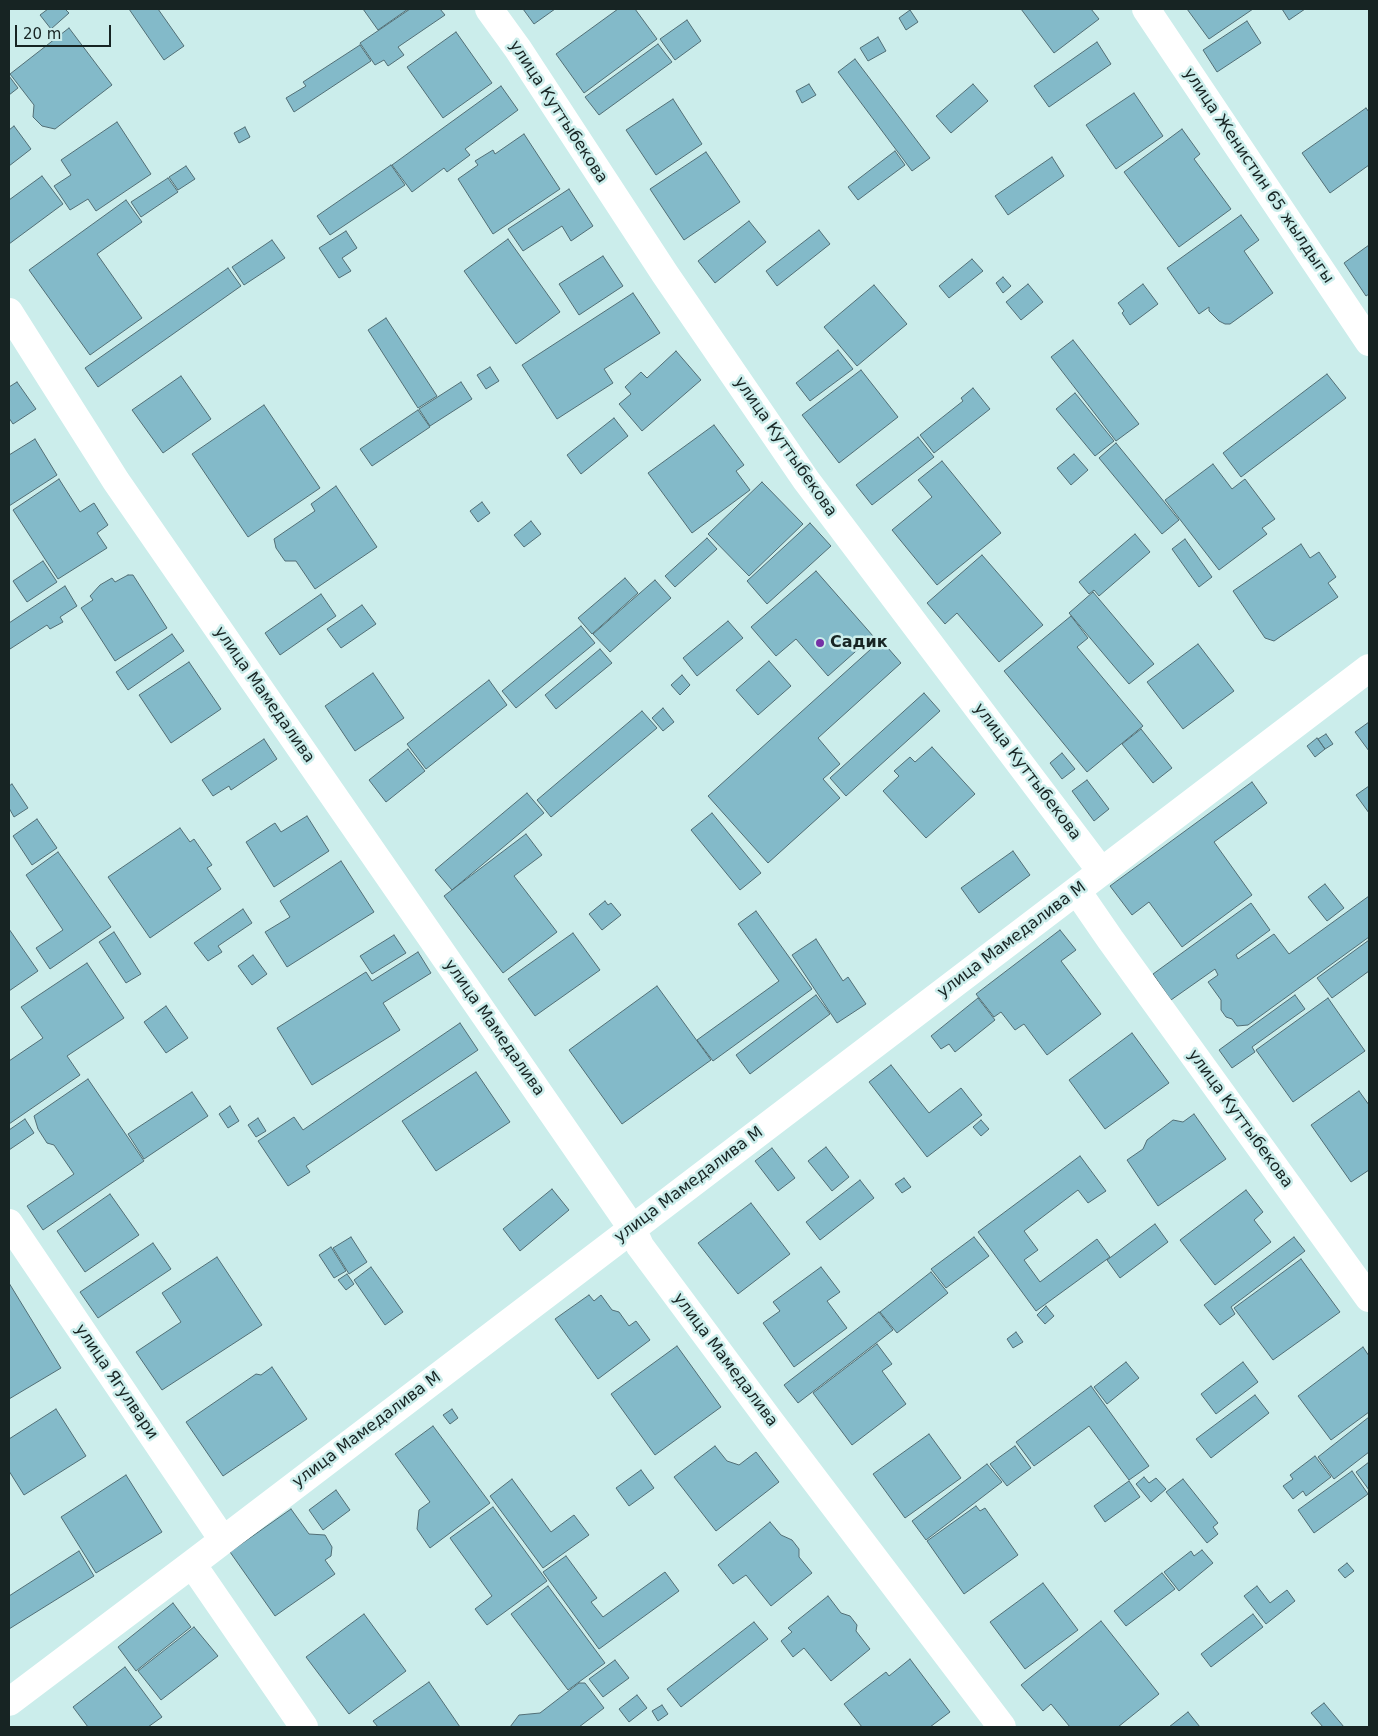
<!DOCTYPE html>
<html>
<head>
<meta charset="utf-8">
<style>
	body { margin:0 }
	#map { position:relative; width:1378px; height:1736px; overflow:hidden; background:#cbedeb; font-family:"DejaVu Sans",sans-serif }
	canvas { display:block }
	.frame { position:absolute; inset:0; border:10px solid #172423; pointer-events:none }
	.scale { position:absolute; left:15px; top:25px; width:96px; height:22px; box-sizing:border-box; border:2px solid #172423; border-top:0; padding-left:6px; font-size:15px; line-height:18px; white-space:nowrap; color:#172423; -webkit-text-stroke:4px #cbedeb; paint-order:stroke }
</style>
</head>
<body>
<div id="map">
<canvas width="1378" height="1736"></canvas>
<div class="frame"></div>
<div class="scale">20 m</div>
</div>
<script>
const ctx = document.querySelector('canvas').getContext('2d');
ctx.lineJoin = 'round';
function paint(path, color) {
  ctx.fillStyle = color;
  ctx.fill(path, 'evenodd');
}
function poly(rows) {
  const path = new Path2D();
  for (const r of rows) {
    path.moveTo(r[0], r[1]);
    for (let i = 2; i < r.length; i += 2) path.lineTo(r[i], r[i + 1]);
  }
  return path;
}
function stroke(path, color, width, dash) {
  ctx.strokeStyle = color;
  ctx.lineWidth = width;
  ctx.lineCap = dash ? 'butt' : 'round';
  ctx.setLineDash(dash || []);
  ctx.stroke(path);
}
function write(font, color, halo, rows, align = 'center') {
  ctx.font = font + ' "DejaVu Sans",sans-serif';
  ctx.lineWidth = 5;
  ctx.setLineDash([]);
  ctx.textBaseline = 'middle';
  ctx.strokeStyle = halo;
  ctx.fillStyle = color;
  for (const [text, x, y, turn = 0] of rows) {
    ctx.save();
    ctx.translate(x, y);
    ctx.rotate((+turn || 0) * Math.PI / 180);
    ctx.textAlign = isNaN(turn) ? turn : align;
    if (halo) ctx.strokeText(text, 0, 0);
    ctx.fillText(text, 0, 0);
    ctx.restore();
  }
}
const building = poly([
	[48,9,65,9,69,13,51,29,40,15,48,9],
	[129,9,158,9,184,46,164,60,129,9],
	[363,9,408,9,378,30,363,9],
	[410,9,440,9,445,15,398,47,404,55,388,66,384,60,375,65,360,43,410,9],
	[523,9,555,9,534,24,523,9],
	[618,9,635,9,657,39,584,93,556,54,618,9],
	[1021,9,1091,9,1099,19,1054,53,1021,9],
	[1187,9,1253,9,1209,39,1187,9],
	[1282,9,1305,9,1289,20,1282,9],
	[910,10,918,22,906,30,899,18,910,10],
	[687,20,701,41,675,60,660,39,687,20],
	[1247,21,1261,43,1217,72,1203,50,1247,21],
	[69,28,112,85,55,129,42,126,33,117,34,105,10,74,69,28],
	[456,32,492,83,443,118,407,67,456,32],
	[878,37,886,51,868,61,860,48,878,37],
	[1097,42,1111,64,1049,107,1034,86,1097,42],
	[658,44,672,62,599,115,585,97,658,44],
	[360,45,371,61,294,112,286,98,306,86,303,82,360,45],
	[855,59,930,158,912,171,838,72,855,59],
	[9,76,18,88,9,95,9,76],
	[809,84,816,95,802,103,796,91,809,84],
	[973,84,988,101,951,133,936,116,973,84],
	[501,86,518,110,465,149,470,155,447,172,444,168,412,192,392,165,501,86],
	[1134,93,1163,136,1116,169,1086,125,1134,93],
	[673,99,702,144,656,175,626,130,673,99],
	[1366,108,1369,112,1369,165,1330,193,1302,153,1366,108],
	[117,122,151,174,96,211,88,199,70,210,54,186,71,175,61,160,117,122],
	[14,126,31,149,9,166,9,130,14,126],
	[245,127,250,137,239,143,234,133,245,127],
	[1182,129,1200,154,1194,159,1231,209,1179,247,1124,172,1182,129],
	[524,134,560,189,493,234,458,179,478,165,475,161,493,150,495,154,524,134],
	[895,151,905,165,858,200,848,187,895,151],
	[706,152,740,202,684,240,650,189,706,152],
	[1052,157,1064,176,1008,215,995,196,1052,157],
	[391,165,405,185,330,235,317,216,391,165],
	[186,166,195,179,178,190,169,177,186,166],
	[42,176,63,204,9,244,9,200,42,176],
	[168,178,178,192,141,217,131,202,168,178],
	[569,189,593,226,571,241,562,226,523,251,508,229,569,189],
	[126,200,142,222,97,254,142,318,90,355,29,270,126,200],
	[1241,215,1259,240,1244,251,1273,293,1230,324,1225,324,1219,321,1209,311,1209,307,1199,314,1167,268,1241,215],
	[749,221,766,242,715,283,698,261,749,221],
	[819,230,830,244,777,286,766,271,819,230],
	[346,231,357,248,342,258,351,271,339,278,319,248,346,231],
	[508,239,560,312,516,344,464,271,508,239],
	[272,240,285,258,244,285,232,267,272,240],
	[1369,245,1369,294,1366,296,1344,263,1369,245],
	[603,256,623,286,579,315,559,284,603,256],
	[972,259,983,271,949,298,939,286,972,259],
	[228,268,241,286,98,387,85,368,228,268],
	[1003,277,1011,286,1003,293,996,283,1003,277],
	[1028,284,1043,302,1021,320,1006,302,1028,284],
	[1143,284,1158,304,1130,325,1122,313,1124,311,1118,303,1143,284],
	[874,285,907,324,857,366,824,327,874,285],
	[633,293,660,333,604,369,613,383,557,419,522,365,633,293],
	[386,318,437,396,418,408,368,330,386,318],
	[1073,340,1139,424,1116,441,1051,357,1073,340],
	[838,350,853,369,810,401,796,383,838,350],
	[676,351,701,380,642,431,619,404,631,394,625,387,641,372,647,378,676,351],
	[490,367,499,381,486,389,477,375,490,367],
	[861,370,898,417,839,463,802,415,861,370],
	[1327,374,1346,398,1241,477,1223,453,1327,374],
	[181,376,211,419,163,453,132,410,181,376],
	[17,382,36,409,13,424,9,418,9,387,17,382],
	[461,382,472,399,430,426,419,409,461,382],
	[973,388,990,409,934,453,920,435,963,401,961,398,973,388],
	[1075,393,1114,441,1095,456,1056,409,1075,393],
	[264,405,320,488,248,537,192,454,264,405],
	[418,410,430,427,372,466,360,449,418,410],
	[614,418,628,436,581,474,567,455,614,418],
	[714,425,744,465,736,471,750,490,692,533,648,473,714,425],
	[918,437,934,457,872,505,856,485,918,437],
	[35,439,57,475,9,506,9,455,35,439],
	[1116,443,1179,520,1162,534,1099,458,1116,443],
	[1074,454,1088,470,1071,485,1057,468,1074,454],
	[942,461,1001,533,937,585,892,530,932,497,918,480,942,461],
	[1213,464,1232,489,1245,479,1275,519,1262,528,1267,534,1219,570,1165,500,1213,464],
	[59,479,80,512,94,503,108,525,97,533,107,548,58,579,13,510,59,479],
	[762,482,803,524,749,576,708,534,762,482],
	[336,486,377,547,315,589,296,561,285,561,276,548,274,539,315,511,311,504,336,486],
	[482,502,490,513,478,522,470,511,482,502],
	[531,521,541,534,524,547,514,535,531,521],
	[810,523,831,546,767,604,747,581,810,523],
	[1135,534,1150,552,1099,596,1094,590,1089,594,1079,582,1135,534],
	[707,538,717,549,675,587,665,576,707,538],
	[1185,539,1212,577,1199,587,1172,549,1185,539],
	[1301,544,1310,558,1319,552,1336,577,1328,583,1338,597,1274,641,1265,638,1233,591,1301,544],
	[982,555,1043,625,999,662,957,613,945,624,927,603,982,555],
	[43,561,57,582,27,602,13,581,43,561],
	[816,571,873,636,828,676,796,639,776,656,751,627,816,571],
	[128,575,133,575,167,628,115,661,81,608,93,600,90,596,100,585,112,578,115,582,128,575],
	[625,578,638,593,592,634,578,618,625,578],
	[655,580,671,598,610,652,593,634,655,580],
	[65,586,77,606,60,617,63,622,50,629,47,625,10,649,9,647,9,623,65,586],
	[1093,592,1154,664,1129,684,1069,613,1093,592],
	[321,594,336,616,280,655,265,633,321,594],
	[362,605,376,624,341,648,327,629,362,605],
	[1071,616,1088,638,1077,647,1143,726,1087,772,1004,671,1071,616],
	[728,621,743,638,697,676,683,658,728,621],
	[581,626,595,643,516,708,502,691,581,626],
	[172,634,184,651,128,690,116,672,172,634],
	[881,640,901,663,818,738,840,764,823,779,840,798,768,863,708,796,881,640],
	[1198,644,1234,691,1183,729,1147,682,1198,644],
	[600,649,612,663,556,709,545,695,600,649],
	[769,661,791,686,758,715,736,690,769,661],
	[189,662,221,709,171,743,139,695,189,662],
	[373,673,404,718,355,751,325,706,373,673],
	[682,675,690,685,680,695,671,685,682,675],
	[489,680,507,705,426,769,407,744,489,680],
	[924,693,940,711,846,796,830,778,924,693],
	[663,708,674,722,663,731,652,718,663,708],
	[642,711,657,728,551,817,537,800,642,711],
	[1369,722,1369,751,1355,732,1369,722],
	[1141,729,1172,768,1153,783,1122,744,1141,729],
	[1326,734,1333,744,1325,749,1318,739,1326,734],
	[1317,738,1325,749,1315,757,1307,746,1317,738],
	[264,739,277,759,231,790,229,786,213,796,202,780,264,739],
	[932,747,975,794,926,838,883,791,899,776,894,771,910,757,915,762,932,747],
	[408,749,425,771,386,802,369,780,408,749],
	[1062,753,1075,769,1062,779,1050,763,1062,753],
	[1087,780,1109,809,1094,821,1072,791,1087,780],
	[1252,782,1267,803,1214,842,1252,895,1182,947,1149,902,1132,915,1110,886,1252,782],
	[12,784,28,808,14,817,9,808,9,786,12,784],
	[1369,786,1369,813,1356,795,1369,786],
	[527,793,544,813,452,890,435,870,527,793],
	[712,813,761,873,740,890,691,830,712,813],
	[307,816,329,851,274,887,246,842,275,823,281,832,307,816],
	[37,819,57,848,32,865,13,836,37,819],
	[180,828,190,842,194,839,212,865,207,868,221,889,150,938,108,877,180,828],
	[526,834,542,855,514,876,557,932,503,973,444,896,526,834],
	[1013,851,1030,875,979,913,961,888,1013,851],
	[58,852,111,927,50,969,36,948,63,930,26,875,58,852],
	[341,861,374,912,287,967,265,932,290,917,280,901,341,861],
	[1325,884,1344,908,1327,921,1308,897,1325,884],
	[1369,896,1369,937,1248,1025,1237,1026,1232,1019,1226,1017,1221,1010,1221,1000,1208,982,1218,975,1215,969,1171,1000,1153,974,1251,903,1270,930,1236,955,1238,959,1274,934,1289,954,1369,896],
	[605,901,608,905,611,903,621,915,602,930,589,914,605,901],
	[243,909,252,923,218,946,222,952,208,961,194,943,243,909],
	[756,911,812,989,713,1061,697,1040,779,981,738,924,756,911],
	[9,929,38,971,9,991,9,929],
	[1060,930,1076,950,1061,961,1101,1014,1047,1055,1024,1024,1015,1030,1001,1012,994,1017,976,994,1060,930],
	[114,932,141,974,126,983,99,942,114,932],
	[573,933,600,970,535,1016,508,979,573,933],
	[394,935,406,953,372,974,360,956,394,935],
	[816,939,843,981,848,977,866,1004,837,1023,792,955,816,939],
	[1369,940,1369,971,1332,998,1317,978,1369,940],
	[418,952,431,973,383,1003,400,1030,312,1085,277,1028,366,972,372,981,418,952],
	[253,955,267,974,252,985,238,966,253,955],
	[87,963,124,1018,67,1056,80,1075,9,1124,9,1061,43,1038,21,1007,87,963],
	[657,986,711,1060,622,1124,569,1050,657,986],
	[816,995,830,1014,750,1074,736,1055,816,995],
	[1295,995,1305,1009,1252,1047,1255,1052,1232,1068,1219,1050,1295,995],
	[978,998,995,1020,955,1052,949,1044,941,1049,931,1036,978,998],
	[1328,998,1365,1051,1293,1102,1256,1050,1328,998],
	[166,1006,188,1038,166,1053,144,1022,166,1006],
	[460,1023,478,1050,306,1166,310,1172,288,1186,258,1141,294,1117,303,1130,460,1023],
	[1132,1033,1169,1083,1105,1129,1069,1080,1132,1033],
	[891,1065,929,1113,961,1088,982,1115,927,1157,869,1082,891,1065],
	[476,1072,510,1122,436,1171,402,1121,476,1072],
	[88,1079,144,1161,43,1230,27,1206,74,1174,54,1145,47,1143,38,1129,34,1116,88,1079],
	[1359,1091,1369,1105,1369,1170,1351,1182,1311,1125,1359,1091],
	[192,1092,208,1116,144,1159,128,1134,192,1092],
	[230,1106,239,1121,228,1128,219,1114,230,1106],
	[1194,1114,1226,1159,1158,1206,1127,1160,1143,1149,1147,1140,1173,1120,1183,1122,1194,1114],
	[258,1118,266,1131,256,1137,248,1125,258,1118],
	[25,1119,34,1133,9,1150,9,1130,25,1119],
	[981,1120,989,1129,981,1136,973,1127,981,1120],
	[826,1147,849,1177,832,1191,808,1161,826,1147],
	[772,1148,795,1178,778,1191,755,1161,772,1148],
	[1080,1156,1106,1191,1088,1203,1078,1190,1024,1231,1038,1250,1024,1260,1040,1282,1097,1239,1110,1257,1036,1311,978,1232,1080,1156],
	[904,1178,911,1187,902,1193,895,1184,904,1178],
	[860,1180,874,1198,820,1240,806,1222,860,1180],
	[552,1189,569,1210,520,1251,503,1229,552,1189],
	[1246,1190,1263,1212,1254,1220,1271,1242,1215,1285,1180,1240,1246,1190],
	[110,1194,139,1235,85,1272,57,1231,110,1194],
	[751,1203,790,1254,738,1294,698,1243,751,1203],
	[1155,1224,1168,1242,1120,1278,1107,1260,1155,1224],
	[351,1237,367,1262,349,1274,333,1248,351,1237],
	[974,1237,989,1256,946,1288,931,1269,974,1237],
	[1294,1237,1305,1251,1231,1307,1235,1314,1220,1325,1204,1305,1294,1237],
	[153,1243,171,1269,98,1318,80,1292,153,1243],
	[331,1247,346,1271,334,1278,319,1255,331,1247],
	[217,1257,262,1325,162,1390,136,1352,181,1322,162,1293,217,1257],
	[1301,1259,1340,1312,1273,1360,1234,1308,1301,1259],
	[371,1267,403,1312,385,1325,354,1280,371,1267],
	[821,1267,840,1292,827,1301,847,1328,794,1367,763,1323,780,1311,773,1302,821,1267],
	[931,1272,948,1293,897,1333,880,1312,931,1272],
	[347,1274,354,1284,346,1290,338,1280,347,1274],
	[9,1283,61,1368,9,1399,9,1283],
	[589,1295,594,1301,601,1295,612,1310,619,1312,629,1326,636,1321,650,1340,598,1379,555,1319,589,1295],
	[1046,1306,1054,1316,1045,1324,1037,1315,1046,1306],
	[879,1312,893,1330,798,1403,784,1385,879,1312],
	[1016,1332,1023,1342,1013,1348,1007,1339,1016,1332],
	[877,1344,892,1364,882,1371,906,1404,852,1445,813,1393,877,1344],
	[677,1346,721,1407,655,1455,611,1394,677,1346],
	[1363,1347,1369,1356,1369,1412,1331,1440,1298,1396,1363,1347],
	[1126,1362,1139,1378,1107,1404,1094,1387,1126,1362],
	[1243,1362,1258,1382,1216,1414,1201,1394,1243,1362],
	[272,1367,307,1419,223,1476,186,1422,256,1374,261,1375,272,1367],
	[1091,1386,1149,1466,1129,1480,1089,1426,1034,1466,1016,1442,1091,1386],
	[1255,1395,1269,1413,1211,1458,1196,1439,1255,1395],
	[56,1409,86,1456,24,1495,9,1471,9,1439,56,1409],
	[452,1409,458,1418,450,1424,443,1415,452,1409],
	[1369,1417,1369,1452,1334,1479,1318,1457,1369,1417],
	[433,1426,490,1503,430,1548,417,1529,419,1510,430,1502,395,1454,433,1426],
	[929,1434,961,1478,905,1518,873,1474,929,1434],
	[715,1446,727,1461,739,1465,756,1452,779,1482,716,1531,674,1477,715,1446],
	[1015,1446,1031,1468,1007,1486,990,1464,1015,1446],
	[1315,1456,1331,1477,1306,1496,1303,1491,1293,1499,1283,1486,1293,1479,1290,1475,1315,1456],
	[1369,1462,1369,1490,1356,1472,1369,1462],
	[987,1464,1002,1482,926,1540,912,1521,987,1464],
	[641,1470,654,1488,629,1506,616,1488,641,1470],
	[1352,1471,1368,1494,1314,1533,1298,1510,1352,1471],
	[126,1475,162,1532,96,1573,61,1517,126,1475],
	[1144,1477,1149,1483,1156,1478,1166,1489,1151,1502,1136,1484,1144,1477],
	[512,1479,551,1532,574,1515,589,1535,543,1568,490,1496,512,1479],
	[1183,1479,1218,1523,1213,1527,1218,1534,1207,1543,1166,1492,1183,1479],
	[1129,1481,1140,1497,1105,1522,1094,1506,1129,1481],
	[336,1490,350,1510,323,1530,309,1510,336,1490],
	[976,1506,980,1511,985,1508,1018,1555,964,1594,927,1541,976,1506],
	[493,1507,547,1581,487,1625,475,1609,492,1596,450,1538,493,1507],
	[291,1509,309,1534,325,1535,332,1547,331,1556,325,1560,335,1574,275,1616,230,1552,291,1509],
	[770,1522,781,1535,792,1540,799,1549,799,1557,812,1573,771,1606,746,1575,733,1584,718,1565,770,1522],
	[1202,1550,1213,1563,1179,1591,1164,1572,1191,1551,1194,1556,1202,1550],
	[79,1551,94,1576,9,1629,9,1596,79,1551],
	[566,1556,597,1598,591,1602,603,1617,665,1572,679,1591,599,1649,543,1572,566,1556],
	[1347,1563,1354,1571,1345,1578,1338,1570,1347,1563],
	[1162,1573,1175,1589,1126,1626,1114,1611,1162,1573],
	[1043,1583,1078,1630,1025,1669,990,1622,1043,1583],
	[548,1586,605,1663,568,1690,511,1614,548,1586],
	[1257,1586,1270,1603,1287,1590,1295,1601,1266,1624,1244,1596,1257,1586],
	[828,1596,841,1613,850,1616,857,1625,856,1631,870,1649,831,1681,804,1648,793,1657,781,1641,792,1632,788,1628,828,1596],
	[173,1603,191,1627,136,1671,118,1647,173,1603],
	[364,1614,406,1671,349,1714,306,1657,364,1614],
	[1253,1614,1263,1627,1211,1667,1201,1654,1253,1614],
	[1101,1621,1159,1694,1118,1727,1070,1727,1051,1704,1043,1711,1021,1685,1101,1621],
	[754,1622,768,1639,681,1707,667,1689,754,1622],
	[194,1627,218,1656,161,1700,138,1671,194,1627],
	[910,1659,950,1712,930,1727,862,1727,844,1704,886,1672,889,1676,910,1659],
	[615,1660,629,1678,603,1697,589,1679,615,1660],
	[125,1667,162,1717,148,1727,88,1727,73,1707,125,1667],
	[429,1682,460,1727,378,1727,373,1721,429,1682],
	[579,1683,585,1683,604,1708,579,1727,510,1727,519,1715,540,1713,579,1683],
	[637,1695,647,1708,629,1722,619,1709,637,1695],
	[1324,1703,1344,1727,1323,1727,1311,1713,1324,1703],
	[662,1705,668,1714,658,1721,652,1711,662,1705],
	[1188,1712,1200,1727,1169,1727,1188,1712]
]);
paint(building, '#83bac9');
stroke(building, '#526f76', 1);
stroke(poly([
	[489,9,518,49,665,274,806,480,1101,871],
	[1146,9,1369,342],
	[9,312,116,481,632,1228,640,1246,770,1421,1002,1727],
	[1077,891,1110,939,1369,1298],
	[9,1223,223,1540],
	[192,1564,304,1727],
	[9,1702,192,1564,1369,668]
]), '#fff', 28);
for (const [x, y, r, color] of [
	[820,643,5,"#7531a5"]
]) {
  const dot = new Path2D();
  dot.arc(x, y, r, 0, 2 * Math.PI);
  ctx.fillStyle = color;
  ctx.fill(dot);
  stroke(dot, '#cbedeb', 2);
}
write('16px', '#172423', '#cbedeb', [
	["улица Куттыбекова",558,112,57],
	["улица Женистин 65 жылдыгы",1258,176,56],
	["улица Куттыбекова",785,447,55],
	["улица Мамедалива",264,695,55],
	["улица Куттыбекова",1027,772,53],
	["улица Мамедалива М",1012,940,-37],
	["улица Мамедалива",494,1028,55],
	["улица Куттыбекова",1240,1119,54],
	["улица Мамедалива М",689,1185,-37],
	["улица Мамедалива",725,1360,53],
	["улица Ягулвари",116,1382,56],
	["улица Мамедалива М",367,1430,-37]
]);
write('bold 16px', '#172423', '#cbedeb', [
	["Садик",830,643]
], 'left');
</script>
</body>
</html>
